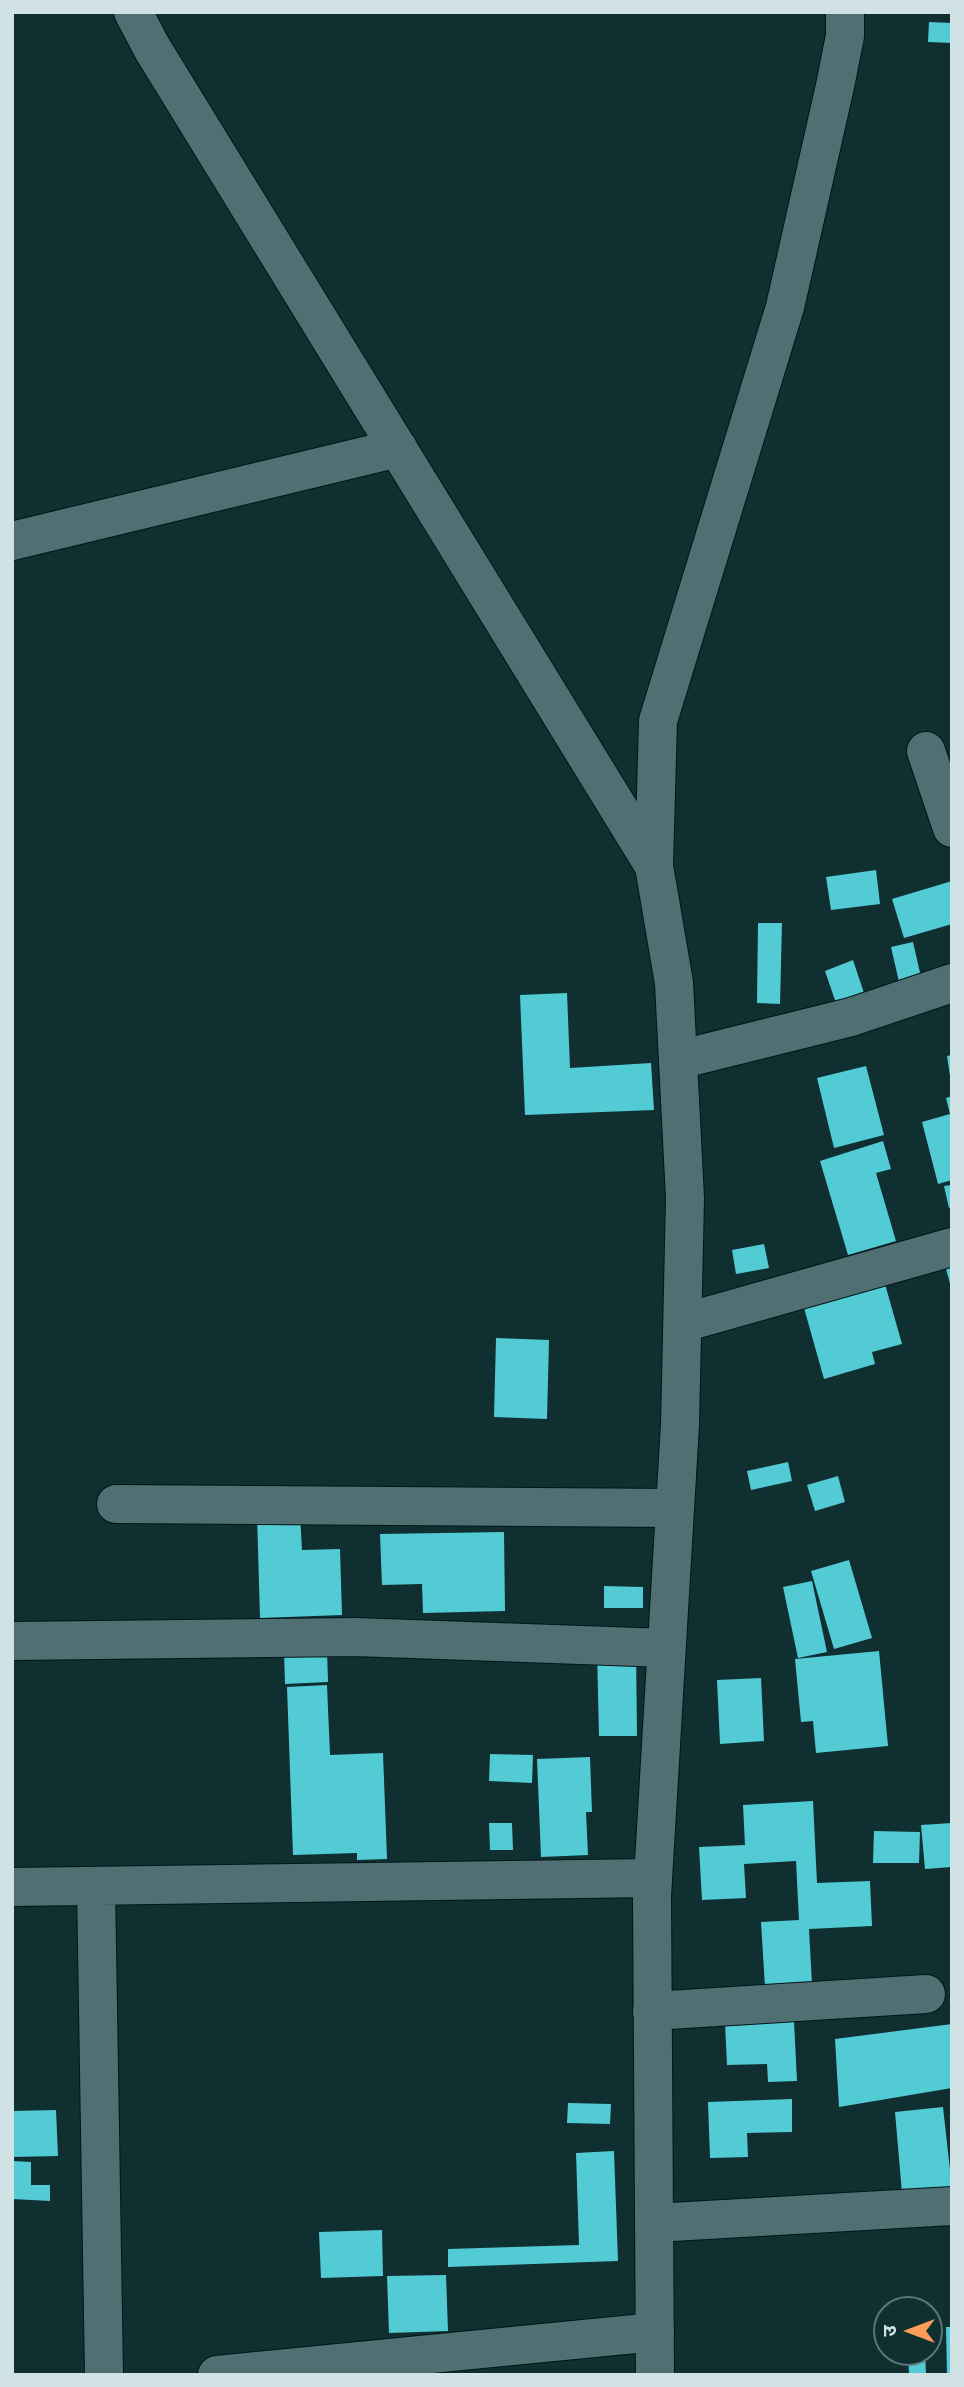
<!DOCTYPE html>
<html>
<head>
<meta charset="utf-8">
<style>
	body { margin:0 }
	#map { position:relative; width:964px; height:2387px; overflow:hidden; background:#102f31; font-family:"Exo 2","Noto Sans Devanagari",sans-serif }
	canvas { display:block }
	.frame { position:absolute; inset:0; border:14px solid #d1e2e4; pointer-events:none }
	.north { position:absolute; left:873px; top:2296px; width:70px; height:70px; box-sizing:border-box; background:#102f31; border:2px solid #5d7779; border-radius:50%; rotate:270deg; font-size:19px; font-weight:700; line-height:28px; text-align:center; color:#d1e2e4 }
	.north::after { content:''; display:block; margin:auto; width:24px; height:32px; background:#fe9b59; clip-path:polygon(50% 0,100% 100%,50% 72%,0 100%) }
</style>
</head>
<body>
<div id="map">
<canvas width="964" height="2387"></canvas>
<div class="frame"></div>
<div class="north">उ</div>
</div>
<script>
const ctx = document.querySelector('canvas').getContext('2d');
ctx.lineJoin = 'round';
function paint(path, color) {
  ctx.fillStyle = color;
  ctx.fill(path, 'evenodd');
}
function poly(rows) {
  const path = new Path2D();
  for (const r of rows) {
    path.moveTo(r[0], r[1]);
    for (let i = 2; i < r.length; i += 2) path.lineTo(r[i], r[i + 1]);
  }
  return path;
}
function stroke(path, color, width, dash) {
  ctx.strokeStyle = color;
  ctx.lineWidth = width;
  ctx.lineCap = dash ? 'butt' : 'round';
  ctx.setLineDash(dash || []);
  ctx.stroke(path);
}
paint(poly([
	[929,22,952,23,952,43,928,42],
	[876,870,880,904,831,910,826,877],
	[952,881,952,924,904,938,892,899],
	[758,923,782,923,780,1004,757,1003],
	[913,942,921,977,899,982,891,947],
	[853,960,865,996,837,1006,825,971],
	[567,993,570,1068,651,1063,654,1110,525,1115,520,995],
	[952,1055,952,1075,950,1076,947,1056],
	[866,1066,884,1135,834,1148,817,1078],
	[952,1096,952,1180,938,1184,922,1122,950,1114,946,1098],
	[883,1141,891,1169,876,1173,896,1241,848,1255,820,1161],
	[952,1185,952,1207,949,1208,944,1186],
	[764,1244,769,1268,736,1274,732,1250],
	[952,1260,952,1287,951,1287,944,1262],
	[885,1284,902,1344,872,1352,875,1364,824,1379,804,1308],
	[496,1338,549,1340,547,1419,494,1417],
	[788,1462,792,1481,751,1490,747,1471],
	[838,1476,845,1502,815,1511,807,1485],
	[300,1514,302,1550,340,1549,342,1615,260,1618,257,1515],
	[504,1532,505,1611,423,1613,422,1584,382,1585,380,1534],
	[849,1560,872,1638,834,1649,811,1571],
	[812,1581,827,1652,798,1658,783,1587],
	[604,1586,643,1587,643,1608,604,1608],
	[636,1649,637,1736,599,1736,597,1650],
	[327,1650,328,1682,285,1684,284,1651],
	[879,1651,888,1746,816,1753,813,1721,801,1722,795,1659],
	[761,1678,764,1741,720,1744,717,1680],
	[327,1685,330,1755,383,1753,387,1859,357,1860,357,1853,293,1855,287,1687],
	[490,1754,533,1755,532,1783,489,1781],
	[590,1757,592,1812,586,1812,588,1855,541,1857,537,1759],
	[813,1801,817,1883,870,1881,872,1926,809,1929,812,1984,765,1987,761,1922,799,1920,796,1861,744,1864,746,1898,702,1900,699,1847,745,1845,743,1805],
	[489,1823,512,1823,513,1850,490,1850],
	[952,1823,952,1867,925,1869,921,1825],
	[874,1831,920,1832,919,1863,873,1863],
	[794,2021,797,2081,768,2082,767,2064,727,2065,725,2023],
	[952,2024,952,2088,839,2107,835,2039],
	[792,2099,792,2132,747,2133,748,2157,710,2158,708,2102],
	[568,2103,611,2104,610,2124,567,2123],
	[943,2107,952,2188,902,2193,895,2112],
	[56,2110,58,2156,12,2157,12,2111],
	[614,2151,618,2261,448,2267,448,2249,579,2245,576,2153],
	[12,2161,31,2162,31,2185,50,2185,50,2201,12,2199],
	[382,2230,383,2276,321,2278,319,2232],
	[446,2275,448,2331,389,2333,387,2276],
	[946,2327,952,2327,952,2375,947,2375],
	[908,2352,925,2352,926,2374,909,2374]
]), '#52cbd5');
const minor = poly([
	[133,12,152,48,654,866],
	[12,541,398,448],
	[926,751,952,828],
	[678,1060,851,1017,952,983],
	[683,1323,952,1247],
	[116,1504,674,1508],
	[12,1641,355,1637,666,1648],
	[96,1886,104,2375],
	[12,1887,652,1878],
	[652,2011,926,1994],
	[654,2223,952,2206],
	[217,2375,655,2332]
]);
const tertiary = poly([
	[655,2375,652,1896,680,1425,685,1198,674,983,654,866,658,721,785,307,835,86,845,36,845,12]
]);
stroke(minor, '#001619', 40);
stroke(tertiary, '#001619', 40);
stroke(minor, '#506f72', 38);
stroke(tertiary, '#506f72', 38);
</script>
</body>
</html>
